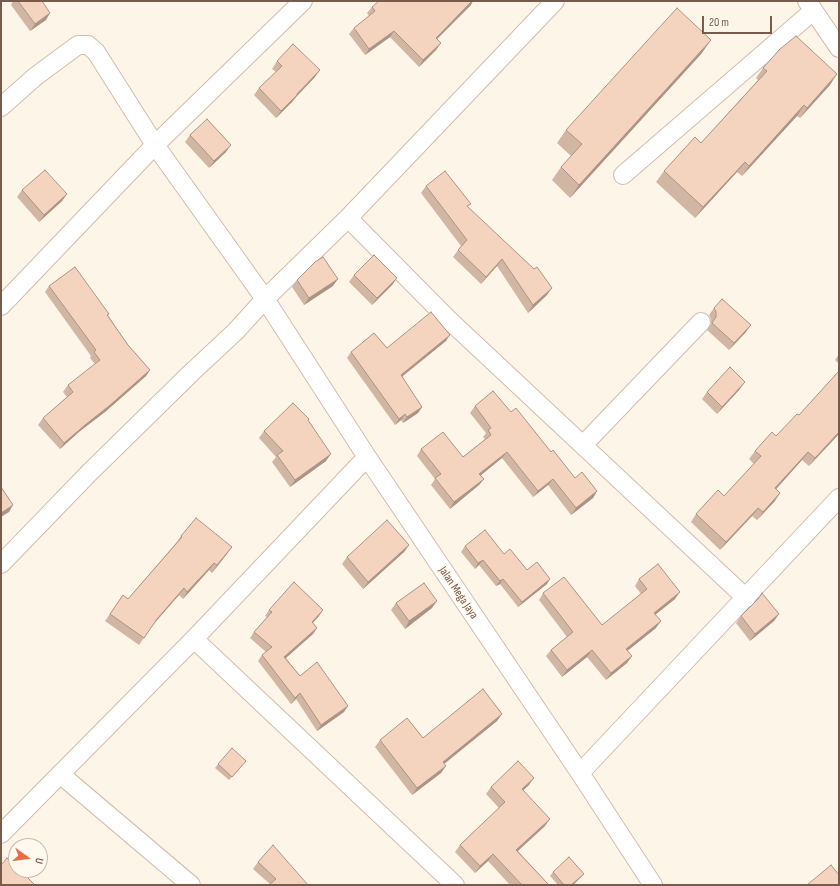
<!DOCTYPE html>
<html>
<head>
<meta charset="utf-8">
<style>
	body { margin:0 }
	#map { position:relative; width:840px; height:886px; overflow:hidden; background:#fdf5e8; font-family:"Sofia Sans Condensed",sans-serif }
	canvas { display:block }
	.frame { position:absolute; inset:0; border:2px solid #795b4b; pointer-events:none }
	.north { position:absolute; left:8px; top:838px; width:40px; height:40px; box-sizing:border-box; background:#fff9f0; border:1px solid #c9baae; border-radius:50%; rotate:104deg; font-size:11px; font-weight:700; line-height:16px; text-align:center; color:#795b4b }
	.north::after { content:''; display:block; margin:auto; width:14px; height:18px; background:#ea6d4a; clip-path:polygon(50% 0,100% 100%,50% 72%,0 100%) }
	.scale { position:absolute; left:702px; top:16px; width:70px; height:18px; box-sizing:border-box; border:2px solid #795b4b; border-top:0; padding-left:5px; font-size:12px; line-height:14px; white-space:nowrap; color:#795b4b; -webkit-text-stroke:3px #fff9f0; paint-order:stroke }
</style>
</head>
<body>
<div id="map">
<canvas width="840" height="886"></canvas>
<div class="frame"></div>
<div class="north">U</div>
<div class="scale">20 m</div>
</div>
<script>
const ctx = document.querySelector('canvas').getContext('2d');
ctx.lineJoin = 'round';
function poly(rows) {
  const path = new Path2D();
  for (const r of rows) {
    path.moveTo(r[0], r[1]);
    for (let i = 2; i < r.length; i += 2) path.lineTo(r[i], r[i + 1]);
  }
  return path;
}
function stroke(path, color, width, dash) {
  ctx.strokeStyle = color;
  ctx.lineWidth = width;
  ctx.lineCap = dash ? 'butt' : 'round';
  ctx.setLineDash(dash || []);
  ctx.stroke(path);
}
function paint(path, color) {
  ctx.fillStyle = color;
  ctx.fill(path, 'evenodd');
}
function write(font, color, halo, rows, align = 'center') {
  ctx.font = font + ' "Sofia Sans Condensed",sans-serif';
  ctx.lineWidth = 3;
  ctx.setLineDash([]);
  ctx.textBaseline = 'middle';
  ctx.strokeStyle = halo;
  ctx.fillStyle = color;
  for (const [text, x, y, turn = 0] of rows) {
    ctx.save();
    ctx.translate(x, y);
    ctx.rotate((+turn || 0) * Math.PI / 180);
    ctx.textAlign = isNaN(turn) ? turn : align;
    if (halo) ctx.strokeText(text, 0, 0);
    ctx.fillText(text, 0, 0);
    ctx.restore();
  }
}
const street = poly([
	[807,1,839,48],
	[1,107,36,76,78,45,88,45,96,52,155,145,265,299,367,457,580,773,653,885],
	[623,175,813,11],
	[348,218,449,320,746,598],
	[1,306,155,145,303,1],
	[583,445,701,322],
	[1,564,89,473,191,373,236,331,265,299,348,218,555,1],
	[194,639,455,885],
	[580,773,839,498],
	[60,774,191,885],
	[1,834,194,639,367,457]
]);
stroke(street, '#d0bdad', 20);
stroke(street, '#fff', 18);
paint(poly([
	[13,1,42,1,46,20,30,31,11,5],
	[471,5,437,39,441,43,436,50,419,67,390,37,365,55,349,34,354,28,369,16,367,13,372,7],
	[702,53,570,198,552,180,561,167,571,156,557,143,566,130],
	[277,61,315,77,296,97,292,102,276,118,254,95,259,88,276,72,272,69],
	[763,68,830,85,800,118,797,116,742,176,737,172,695,218,656,182,664,171,701,143,758,80,756,78],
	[190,135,226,152,209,168,185,142],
	[426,186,468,207,547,295,528,313,497,266,481,284,453,257,461,246,421,193],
	[22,190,67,194,62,201,39,222,17,197],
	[354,275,397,278,392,285,372,305,349,282],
	[297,280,333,286,304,305,292,287],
	[49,286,109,314,108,315,128,345,150,370,146,376,105,412,80,431,60,449,38,425,43,418,67,397,63,392,68,385,95,364,90,358,91,356,45,292],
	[714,308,746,332,729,350,707,330,711,324,711,319,709,315],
	[446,341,402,377,422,407,418,413,403,423,401,420,395,425,347,358,351,352],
	[839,354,839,364,835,360],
	[839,371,839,434,809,466,802,460,776,489,775,501,757,520,752,516,720,550,691,522,696,514,724,496,754,464,749,459,755,451,776,436,799,415],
	[740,389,717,414,702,399,707,392],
	[475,406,511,412,551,452,575,478,597,491,593,498,571,515,548,485,533,497,502,458,481,475,484,479,479,485,450,509,431,485,435,479,417,456,421,449,463,457,485,439,483,437,486,433,470,413],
	[308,421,326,461,290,487,272,462,276,457,259,438,264,431],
	[181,536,232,547,212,573,209,570,183,599,179,595,152,626,139,645,105,621,123,595,128,599,176,543],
	[409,545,404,552,363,589,342,564,347,557],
	[465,546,504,554,547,584,518,607,500,584,496,586,479,565,475,569,461,552],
	[639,579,675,599,656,614,656,628,627,651,632,656,627,663,606,680,587,657,562,677,546,656,551,650,567,637,539,600,543,593,602,625,641,594,635,586],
	[759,598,779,614,774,621,750,641,736,623,741,616],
	[396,603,432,608,405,629,391,610],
	[269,610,319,616,313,623,317,628,313,634,286,658,300,676,344,712,317,731,296,699,291,704,258,661,262,655,266,652,250,638,254,632,267,617,265,616],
	[502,714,497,721,444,763,441,773,412,795,375,747,380,740,423,738],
	[218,764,243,765,229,780,215,768],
	[529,785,523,790,545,826,518,851,549,885,510,885,488,861,475,873,455,852,460,845,499,808,486,794,491,787],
	[258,862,308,885,270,884,253,869],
	[553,872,584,874,573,885,558,885,550,876]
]), '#d2b6a4');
paint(poly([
	[472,1,473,1,471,5,431,45,436,38],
	[50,13,46,20,30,31,35,24],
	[394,31,390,37,365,55,369,49],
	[711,40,702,53,570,198,579,185],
	[441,43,436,50,419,67,423,60],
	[320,70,315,77,296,97,292,102,276,118,281,111],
	[837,74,830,85,800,118,807,108],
	[804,105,797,116,742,176,749,166],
	[231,145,226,152,209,168,214,161],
	[745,162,737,172,695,218,703,207],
	[67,194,62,201,39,222,44,215],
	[502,259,497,266,481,284,486,277],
	[397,278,392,285,372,305,377,298],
	[338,279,333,286,304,305,309,298],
	[552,288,547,295,528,313,533,305],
	[751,325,746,332,729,350,734,343],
	[450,335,446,341,396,381,401,375],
	[150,370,146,376,105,412,80,431,60,449,64,443,85,425],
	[745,382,740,389,717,414,722,407],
	[422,407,418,413,403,423,407,417],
	[405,414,401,420,395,425,399,419],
	[839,432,839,434,809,466,815,458],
	[507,452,502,458,475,480,479,474],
	[808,452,802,460,770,496,775,488],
	[331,454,326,461,290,487,295,480],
	[484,479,479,485,450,509,454,502],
	[553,479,548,485,533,497,538,491],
	[597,491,593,498,571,515,576,508],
	[780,493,775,501,757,520,763,512],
	[13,505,9,512,1,517,1,513],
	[758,508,752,516,720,550,726,542],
	[409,545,404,552,363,589,368,582],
	[232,547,227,554,212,573,217,565],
	[483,560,479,565,475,569,478,563],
	[214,563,209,570,183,599,187,592],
	[503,579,500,584,496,586,500,581],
	[550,579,547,584,518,607,522,602],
	[184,588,179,595,152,626,157,619],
	[680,592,675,599,650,619,654,613],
	[437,601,432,608,405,629,409,621],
	[323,610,319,616,308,628,312,622],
	[779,614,774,621,750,641,755,634],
	[661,621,656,628,621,656,626,649],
	[317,628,313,634,280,663,284,657],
	[592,650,587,657,562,677,567,670],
	[632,656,627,663,606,680,611,673],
	[300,693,296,699,291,704,295,698],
	[348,706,344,712,317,731,321,725],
	[502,714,497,721,438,769,443,762],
	[446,766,441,773,412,795,417,788],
	[534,778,529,785,517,796,522,789],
	[550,819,545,826,511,857,516,850],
	[493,854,488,861,475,873,480,866],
	[584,874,573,885,571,885]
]), '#ab9486');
const building = poly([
	[18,1,42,1,50,13,35,24,18,1],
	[379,1,472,1,436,38,441,43,423,60,394,31,369,49,354,28,375,11,372,7,379,1],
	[677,8,711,40,579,185,561,167,582,144,566,130,677,8],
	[796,36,837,74,807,108,804,105,749,166,745,162,703,207,664,171,695,137,701,143,767,71,763,68,780,49,796,36],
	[293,44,320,70,297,94,297,95,281,111,259,88,282,66,277,61,293,44],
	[207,119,231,145,214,161,190,135,207,119],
	[45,170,67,194,44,215,22,190,45,170],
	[445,171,471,204,467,206,534,269,537,267,552,288,533,305,502,259,486,277,458,250,467,240,426,186,445,171],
	[374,255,397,278,377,298,354,275,374,255],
	[323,257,338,279,309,298,297,280,315,262,323,257],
	[75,267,109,314,107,315,128,345,150,370,109,406,85,425,64,443,43,418,73,392,68,385,100,360,94,352,96,350,49,286,75,267],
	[722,299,751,325,734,343,712,323,716,317,716,312,714,308,722,299],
	[431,312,450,335,401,375,422,407,407,417,405,414,399,419,351,352,374,333,387,348,431,312],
	[730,367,745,382,722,407,707,392,730,367],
	[839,371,839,432,815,458,808,452,775,488,780,493,763,512,758,508,726,542,696,514,718,490,724,496,761,456,755,451,772,432,776,436,797,414,799,415,839,371],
	[493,391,511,412,516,408,551,452,553,450,575,478,582,472,597,491,576,508,553,479,538,491,507,452,479,474,484,479,454,502,435,478,441,474,421,449,443,432,463,457,491,435,488,430,491,428,475,406,493,391],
	[293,403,309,419,308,420,331,454,295,480,277,455,283,451,264,431,293,403],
	[1,487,13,505,1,513,1,487],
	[196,518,232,547,217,565,214,563,187,592,184,588,157,619,144,638,110,614,123,595,128,599,182,537,181,536,196,518],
	[387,520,409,545,368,582,347,557,387,520],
	[485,530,504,554,510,549,527,570,537,562,550,579,522,602,503,579,500,581,483,560,478,563,465,546,485,530],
	[658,564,680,592,654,613,661,621,626,649,632,656,611,673,592,650,567,670,551,650,573,632,543,593,564,577,602,625,647,589,639,579,658,564],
	[294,582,323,610,312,622,317,628,284,657,300,676,317,662,348,706,321,725,300,693,295,698,262,655,272,647,254,632,272,612,269,610,294,582],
	[424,583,437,601,409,621,396,603,424,583],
	[762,593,779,614,755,634,741,616,759,598,762,593],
	[483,689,502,714,443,762,446,766,417,788,380,740,407,718,423,738,483,689],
	[232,748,246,761,232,777,218,764,232,748],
	[518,761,534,778,522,789,550,819,516,850,549,885,522,885,493,854,480,866,460,845,505,802,491,787,518,761],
	[273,845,308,885,269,885,276,879,258,862,273,845],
	[569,857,584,874,571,885,564,885,553,872,569,857],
	[7,858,16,867,16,870,20,870,35,885,1,885,1,865,7,858],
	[831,865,839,875,839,885,807,885,831,865]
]);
paint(building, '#f4d4bf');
stroke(building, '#ab9486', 1);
write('12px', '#795b4b', '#fff9f0', [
	["Jalan Mega Jaya",458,593,56]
]);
</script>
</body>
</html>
